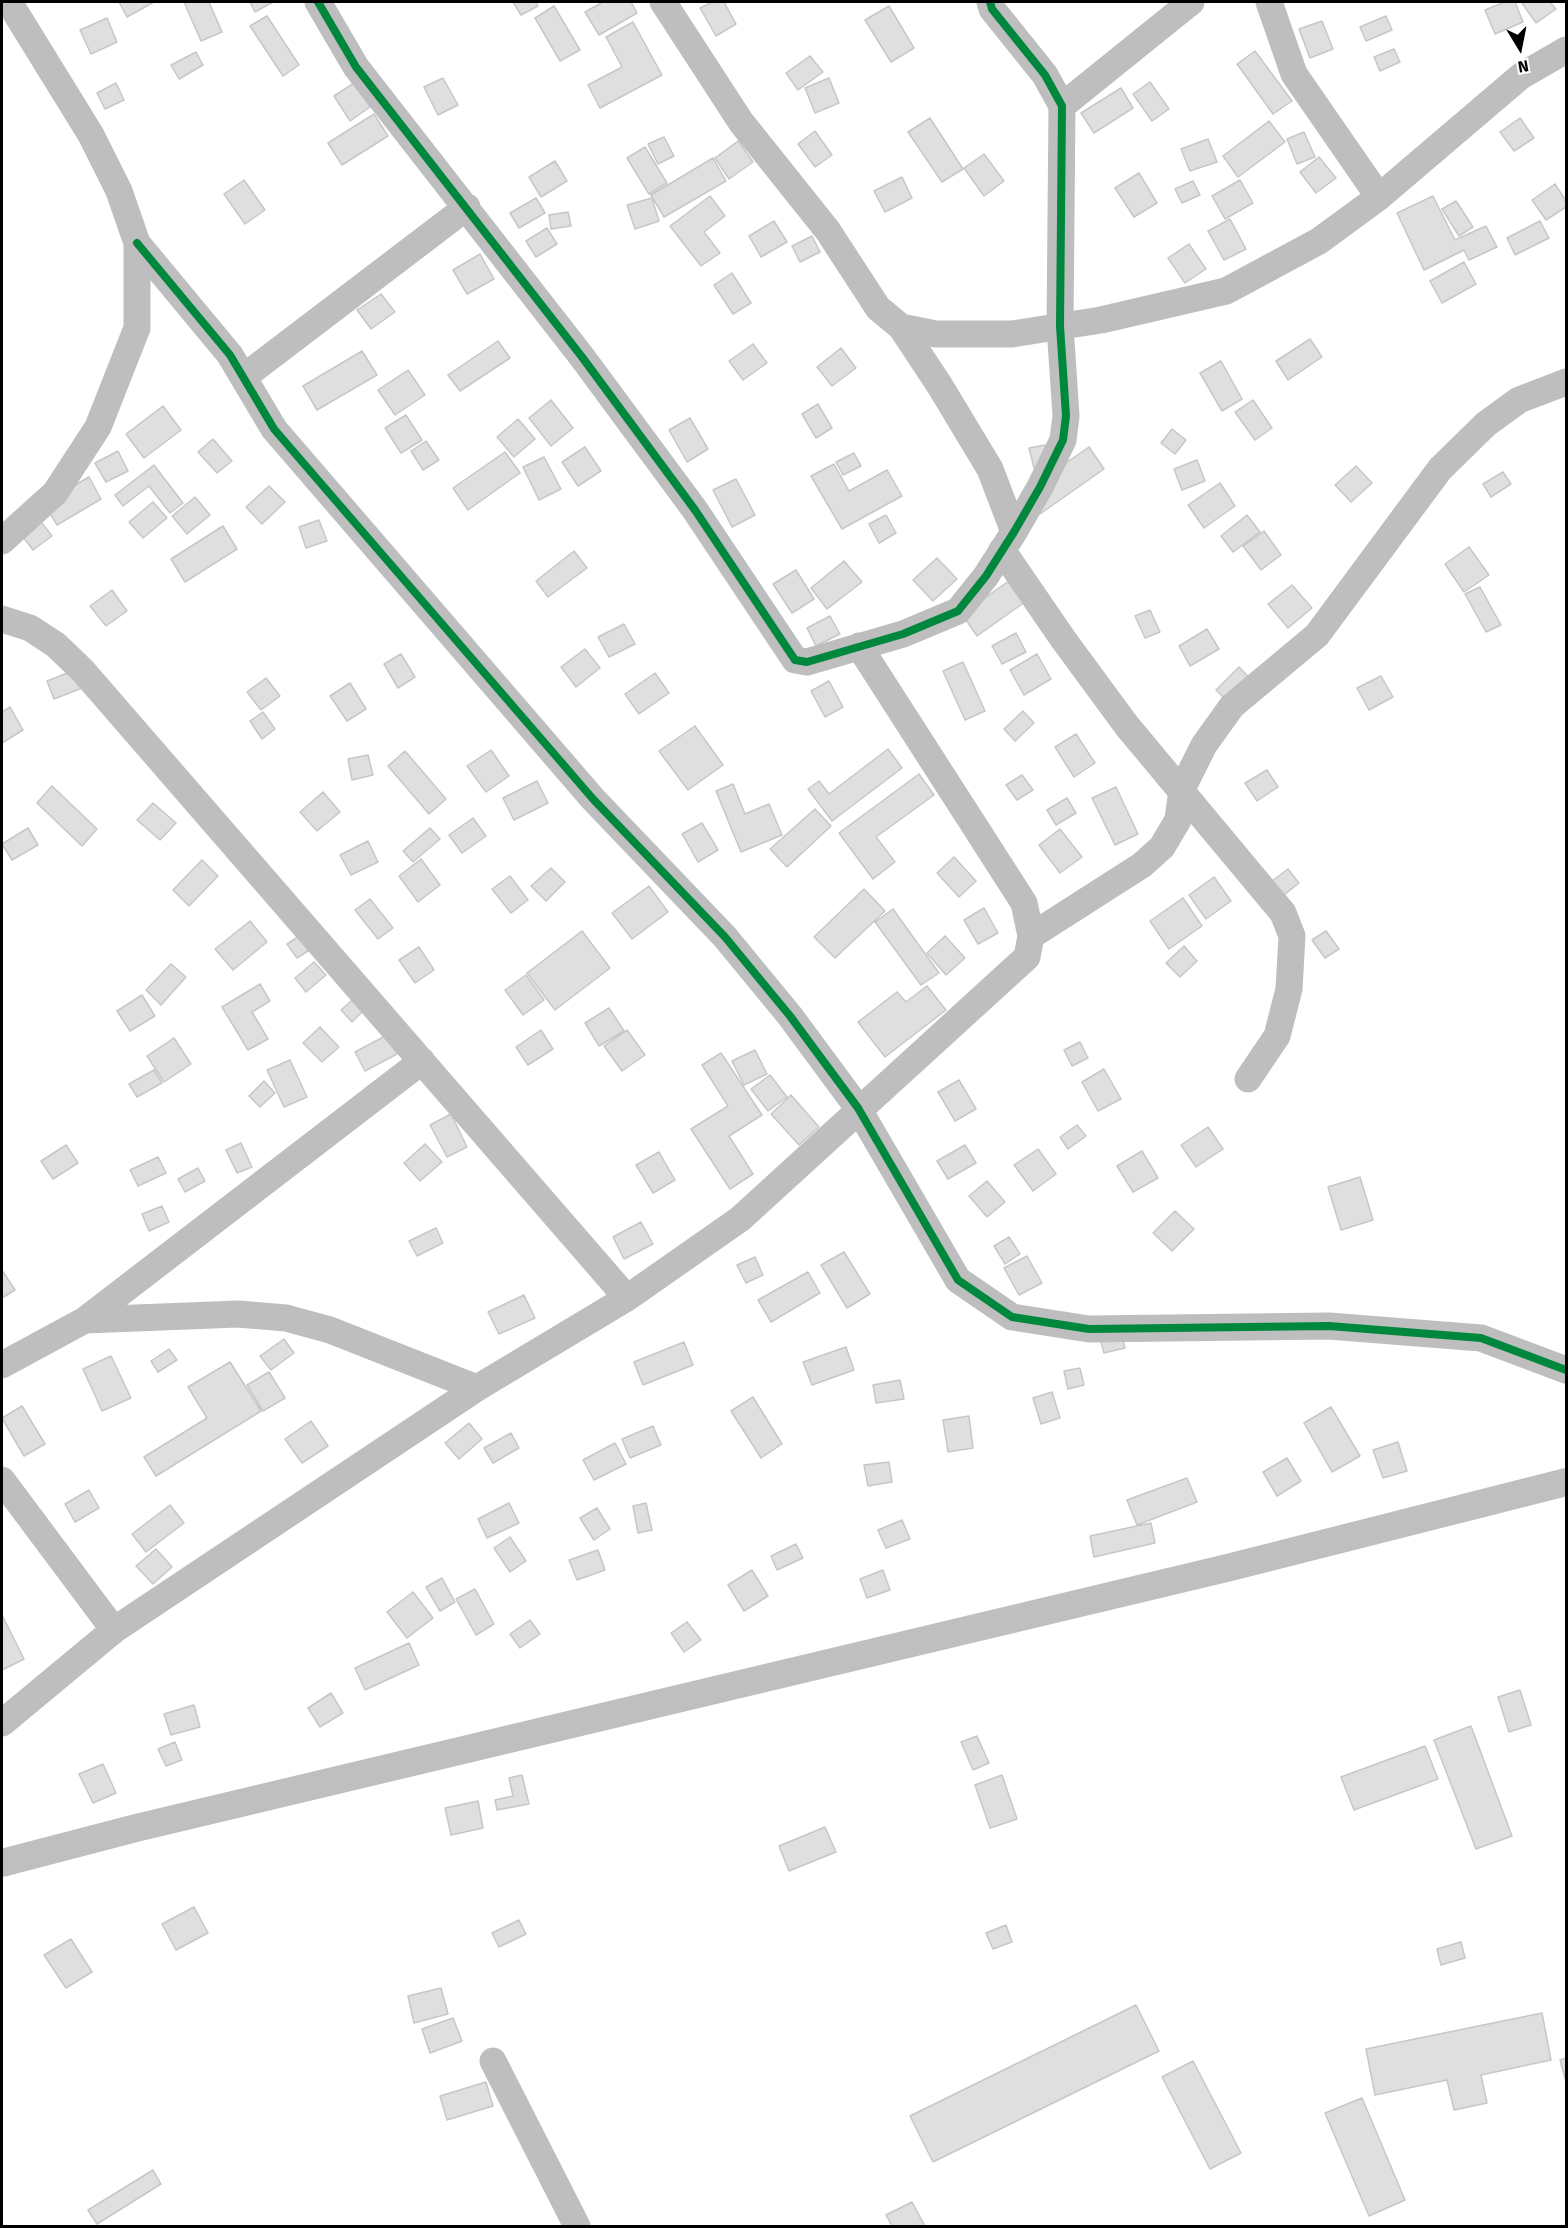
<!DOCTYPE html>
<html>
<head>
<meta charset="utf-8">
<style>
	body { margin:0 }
	#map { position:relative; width:1568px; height:2228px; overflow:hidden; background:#fff; font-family:"Fira Sans",sans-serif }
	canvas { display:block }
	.frame { position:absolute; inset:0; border:3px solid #000; pointer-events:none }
	.north { position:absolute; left:1490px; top:18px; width:60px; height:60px; -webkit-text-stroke:4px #fff; paint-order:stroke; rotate:170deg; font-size:16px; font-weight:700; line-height:24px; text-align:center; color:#000 }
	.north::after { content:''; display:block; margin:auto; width:21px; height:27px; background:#000; clip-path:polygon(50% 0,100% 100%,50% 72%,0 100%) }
</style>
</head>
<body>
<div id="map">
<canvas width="1568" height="2228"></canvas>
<div class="frame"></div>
<div class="north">N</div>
</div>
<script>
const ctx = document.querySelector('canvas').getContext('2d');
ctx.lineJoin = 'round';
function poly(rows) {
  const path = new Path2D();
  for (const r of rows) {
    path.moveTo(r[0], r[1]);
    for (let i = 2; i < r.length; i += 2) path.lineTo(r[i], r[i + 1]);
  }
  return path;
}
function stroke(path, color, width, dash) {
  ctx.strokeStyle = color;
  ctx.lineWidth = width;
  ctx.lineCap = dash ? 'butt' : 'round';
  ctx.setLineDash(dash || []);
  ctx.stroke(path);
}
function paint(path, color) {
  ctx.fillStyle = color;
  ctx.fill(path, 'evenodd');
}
stroke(poly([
	[2,1863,136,1828,1227,1568,1566,1482]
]), '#bfbfbf', 28);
const building = poly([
	[119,2,154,2,127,17,119,2],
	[184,2,209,2,222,32,201,41,184,2],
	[250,2,273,2,255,12,250,2],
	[513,2,536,2,538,6,521,15,513,2],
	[603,2,631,2,637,13,599,35,585,12,603,2],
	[713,2,724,2,736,24,716,36,700,8,713,2],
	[1505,2,1515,2,1523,22,1495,34,1485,10,1505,2],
	[1525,2,1550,2,1556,9,1536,23,1522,3,1525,2],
	[554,6,580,50,560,61,535,18,554,6],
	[889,6,914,48,891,62,865,20,889,6],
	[267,16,299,65,283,76,250,26,267,16],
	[1386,16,1392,30,1366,41,1360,27,1386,16],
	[107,18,117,42,91,54,80,30,107,18],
	[1322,21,1333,49,1310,58,1299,29,1322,21],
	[633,22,662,75,600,108,588,85,622,67,606,37,633,22],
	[1394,49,1400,62,1380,71,1374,57,1394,49],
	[1255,51,1292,101,1273,114,1237,64,1255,51],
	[196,52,203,65,179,79,171,65,196,52],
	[810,56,823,72,798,90,786,73,810,56],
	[443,78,458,105,438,115,424,87,443,78],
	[829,78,839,103,815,113,805,88,829,78],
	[1150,82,1169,109,1152,121,1133,94,1150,82],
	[116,83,124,100,105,109,97,93,116,83],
	[354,83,370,107,350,121,334,96,354,83],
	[1121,88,1133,108,1094,133,1081,113,1121,88],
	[374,114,388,136,342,165,328,143,374,114],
	[930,118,963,169,942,182,908,132,930,118],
	[1520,118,1534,138,1514,151,1500,132,1520,118],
	[1269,121,1285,142,1238,177,1223,156,1269,121],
	[815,131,832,155,815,167,798,144,815,131],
	[1304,132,1315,157,1297,164,1287,139,1304,132],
	[664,137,674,156,658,164,648,144,664,137],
	[1208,139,1217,162,1190,171,1181,149,1208,139],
	[738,141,753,162,729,179,715,158,738,141],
	[645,147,667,183,649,194,627,158,645,147],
	[984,154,1004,181,984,196,964,168,984,154],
	[1319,157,1336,178,1316,193,1300,172,1319,157],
	[713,158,726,181,664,217,651,195,713,158],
	[555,161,567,181,541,197,529,177,555,161],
	[1139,173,1157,203,1134,217,1115,188,1139,173],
	[902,177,912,198,885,212,874,191,902,177],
	[244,180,265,210,245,224,224,194,244,180],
	[1240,180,1253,203,1225,219,1212,196,1240,180],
	[1193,181,1200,195,1182,203,1175,189,1193,181],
	[1555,184,1566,201,1566,207,1546,220,1532,200,1555,184],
	[710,196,725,216,704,232,720,253,701,266,670,226,710,196],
	[1433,196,1455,240,1486,226,1497,247,1469,260,1464,250,1424,270,1397,213,1433,196],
	[536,198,545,213,519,228,510,213,536,198],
	[652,198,659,221,635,229,627,205,652,198],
	[1456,201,1473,227,1459,236,1442,209,1456,201],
	[568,212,571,226,551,229,549,215,568,212],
	[1230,219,1246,249,1224,260,1208,231,1230,219],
	[774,221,787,242,761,257,749,236,774,221],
	[1540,221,1549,238,1515,255,1507,238,1540,221],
	[547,228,557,244,536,257,526,241,547,228],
	[812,236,820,252,800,262,792,246,812,236],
	[1189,244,1206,269,1185,283,1168,258,1189,244],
	[480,254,494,279,467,294,453,270,480,254],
	[1464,262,1476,284,1442,303,1430,281,1464,262],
	[732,273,751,303,733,314,714,285,732,273],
	[381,294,395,312,371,329,357,310,381,294],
	[1310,339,1322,357,1288,380,1276,361,1310,339],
	[498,341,510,358,460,391,448,375,498,341],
	[753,344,767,363,743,380,729,361,753,344],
	[841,348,856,368,832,386,817,367,841,348],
	[362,351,377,375,317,410,303,386,362,351],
	[1221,361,1242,399,1222,411,1200,373,1221,361],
	[408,370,425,395,395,415,378,390,408,370],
	[551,400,573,428,551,446,529,418,551,400],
	[1253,400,1272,428,1255,440,1235,412,1253,400],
	[818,404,832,428,816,438,802,414,818,404],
	[163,406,181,430,144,458,126,434,163,406],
	[406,415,422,440,401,453,385,428,406,415],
	[690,418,708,449,687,462,669,430,690,418],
	[518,419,535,439,514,457,497,437,518,419],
	[1172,429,1186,440,1175,454,1161,443,1172,429],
	[213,439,232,461,217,473,198,452,213,439],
	[426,441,439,460,423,470,411,451,426,441],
	[1045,445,1049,465,1034,468,1029,448,1045,445],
	[585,447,601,471,578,486,562,462,585,447],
	[1089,447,1104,469,1040,514,1024,492,1089,447],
	[118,451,128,471,106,482,95,463,118,451],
	[505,452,520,473,468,510,453,488,505,452],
	[854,453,861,466,843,475,836,462,854,453],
	[544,457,561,489,539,500,523,467,544,457],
	[1197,460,1205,481,1182,490,1174,469,1197,460],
	[834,464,849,491,887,470,902,496,842,529,811,476,834,464],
	[154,465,183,503,170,513,149,486,123,506,115,495,154,465],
	[1356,466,1372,483,1351,502,1335,485,1356,466],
	[1503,472,1511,484,1491,497,1483,484,1503,472],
	[89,477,101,499,57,525,44,503,89,477],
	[736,479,755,515,732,527,713,490,736,479],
	[1220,483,1235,506,1204,528,1188,505,1220,483],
	[269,486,285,502,262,524,246,507,269,486],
	[195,497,210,515,187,534,172,516,195,497],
	[153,502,167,518,143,538,129,522,153,502],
	[31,509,52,536,33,550,13,524,31,509],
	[886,515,896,533,879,543,869,524,886,515],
	[1247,515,1260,532,1233,552,1221,536,1247,515],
	[319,520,327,541,306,548,299,527,319,520],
	[223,526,237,549,185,582,171,559,223,526],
	[1264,531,1281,555,1261,570,1243,546,1264,531],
	[1469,547,1489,575,1464,592,1445,564,1469,547],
	[574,551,587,568,548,597,536,581,574,551],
	[937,558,957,579,933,601,913,580,937,558],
	[844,561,862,582,827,609,811,588,844,561],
	[796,570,814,599,792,613,773,584,796,570],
	[1023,571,1039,592,977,636,962,614,1023,571],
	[1292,585,1312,608,1288,628,1268,604,1292,585],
	[1480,587,1501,625,1486,632,1465,594,1480,587],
	[112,590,127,611,106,626,90,606,112,590],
	[1150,610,1160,632,1145,638,1135,616,1150,610],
	[830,616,840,634,816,646,807,628,830,616],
	[624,624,635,644,609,657,598,637,624,624],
	[1207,629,1219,649,1190,666,1179,646,1207,629],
	[1016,633,1026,652,1002,664,992,646,1016,633],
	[585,649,600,668,576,687,561,667,585,649],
	[401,654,415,677,398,688,384,664,401,654],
	[1037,654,1051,679,1024,695,1010,670,1037,654],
	[963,662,985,711,965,720,943,671,963,662],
	[1239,667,1259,688,1236,710,1216,690,1239,667],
	[75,670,82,688,54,699,47,681,75,670],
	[655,673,669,693,639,714,625,694,655,673],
	[1381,676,1393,697,1369,710,1357,688,1381,676],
	[266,678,280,696,261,710,247,692,266,678],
	[829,681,843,707,825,717,811,691,829,681],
	[350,683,366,709,347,721,330,696,350,683],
	[10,707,23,730,2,743,2,712,10,707],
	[1023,711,1034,723,1015,741,1004,729,1023,711],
	[263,712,275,729,262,739,250,721,263,712],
	[695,726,723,765,688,790,659,751,695,726],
	[1076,734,1095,763,1074,777,1055,747,1076,734],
	[888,749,902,768,832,821,808,789,819,781,829,794,888,749],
	[491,750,509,776,486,792,467,766,491,750],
	[405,751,446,799,429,814,388,766,405,751],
	[368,755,373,775,352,780,348,759,368,755],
	[1267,770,1278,787,1257,801,1245,783,1267,770],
	[919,774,934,795,876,837,895,862,873,879,839,833,919,774],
	[1022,775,1033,790,1017,800,1006,785,1022,775],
	[537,781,548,803,514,820,503,798,537,781],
	[733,784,745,814,769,804,782,835,741,852,716,791,733,784],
	[52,786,97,829,82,846,37,803,52,786],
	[1116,787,1138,834,1115,845,1092,798,1116,787],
	[323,792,340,812,317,831,300,812,323,792],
	[1067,798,1076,813,1056,825,1047,810,1067,798],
	[153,803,176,823,160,840,137,820,153,803],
	[815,809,831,826,787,867,770,849,815,809],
	[473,818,486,836,462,853,449,835,473,818],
	[702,823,718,850,698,862,682,834,702,823],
	[28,828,38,845,12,860,2,844,28,828],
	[430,828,440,839,413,862,403,851,430,828],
	[1060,829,1082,857,1060,873,1039,845,1060,829],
	[368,841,378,862,351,875,340,855,368,841],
	[954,857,976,881,959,897,937,873,954,857],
	[421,859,440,885,418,902,399,876,421,859],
	[202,860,218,876,189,906,173,890,202,860],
	[551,868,565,882,546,901,531,886,551,868],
	[1288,869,1299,883,1279,899,1268,884,1288,869],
	[510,876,528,900,511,913,492,889,510,876],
	[1214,877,1231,901,1206,919,1189,895,1214,877],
	[649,886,668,912,632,939,612,913,649,886],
	[864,889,885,911,835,958,814,937,864,889],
	[1183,898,1202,926,1169,949,1150,921,1183,898],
	[370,899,393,928,378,939,355,910,370,899],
	[984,908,998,933,978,944,964,920,984,908],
	[893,909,939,973,921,985,875,922,893,909],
	[250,921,267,942,233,970,215,949,250,921],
	[307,931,316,946,297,958,287,944,307,931],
	[582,931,610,968,555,1010,527,973,582,931],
	[1326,931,1339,949,1325,958,1312,940,1326,931],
	[945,936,965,958,946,975,927,953,945,936],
	[1184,946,1197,961,1180,977,1166,963,1184,946],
	[419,947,434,970,415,983,399,960,419,947],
	[314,962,326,975,306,992,295,978,314,962],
	[171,964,186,977,161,1005,146,990,171,964],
	[526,975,544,1000,523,1015,505,990,526,975],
	[260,984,270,1001,252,1012,268,1039,248,1050,222,1007,260,984],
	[927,986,946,1010,885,1057,858,1022,897,992,906,1002,927,986],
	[359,994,369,1005,352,1022,341,1010,359,994],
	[142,995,155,1016,130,1031,117,1011,142,995],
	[609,1008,624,1031,599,1046,585,1023,609,1008],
	[320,1027,339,1047,322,1062,303,1043,320,1027],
	[541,1030,553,1049,528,1065,516,1047,541,1030],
	[627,1030,645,1055,622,1071,604,1046,627,1030],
	[387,1035,397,1054,365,1071,355,1052,387,1035],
	[174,1038,191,1064,164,1082,147,1056,174,1038],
	[1080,1042,1088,1058,1072,1066,1064,1050,1080,1042],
	[755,1050,767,1074,744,1085,732,1061,755,1050],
	[721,1053,762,1115,729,1136,753,1174,730,1189,691,1129,728,1106,702,1065,721,1053],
	[290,1060,307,1097,284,1107,267,1070,290,1060],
	[1104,1069,1121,1099,1098,1111,1082,1082,1104,1069],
	[154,1070,162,1083,137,1097,129,1084,154,1070],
	[770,1075,787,1097,768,1111,751,1089,770,1075],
	[959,1080,976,1109,955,1121,938,1092,959,1080],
	[264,1081,275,1093,260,1107,249,1096,264,1081],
	[791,1095,819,1127,799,1145,771,1114,791,1095],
	[451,1114,467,1147,447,1157,430,1125,451,1114],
	[1077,1125,1086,1136,1068,1149,1060,1137,1077,1125],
	[1208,1127,1223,1149,1196,1167,1181,1145,1208,1127],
	[241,1143,252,1167,237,1173,226,1150,241,1143],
	[425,1144,442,1162,420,1181,404,1163,425,1144],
	[66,1145,78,1163,53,1179,41,1161,66,1145],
	[965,1145,976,1163,948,1179,937,1161,965,1145],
	[1038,1149,1056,1174,1033,1191,1014,1165,1038,1149],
	[1142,1151,1158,1178,1133,1192,1117,1166,1142,1151],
	[659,1152,675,1180,653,1193,636,1165,659,1152],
	[158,1157,166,1173,138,1186,130,1170,158,1157],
	[198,1168,205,1181,185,1192,178,1179,198,1168],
	[1360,1177,1373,1220,1341,1230,1328,1187,1360,1177],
	[987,1181,1005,1202,987,1217,969,1196,987,1181],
	[162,1206,169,1222,149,1231,142,1214,162,1206],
	[1175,1211,1194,1229,1172,1251,1153,1233,1175,1211],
	[641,1222,653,1244,624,1259,613,1237,641,1222],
	[436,1228,443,1243,417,1256,409,1241,436,1228],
	[1009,1237,1020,1254,1005,1264,994,1246,1009,1237],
	[844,1252,870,1294,847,1308,821,1265,844,1252],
	[1027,1256,1042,1283,1019,1295,1004,1268,1027,1256],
	[755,1257,763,1275,746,1283,737,1265,755,1257],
	[2,1270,15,1290,2,1298,2,1270],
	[808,1272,820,1293,771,1322,758,1300,808,1272],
	[524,1295,535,1318,499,1334,488,1312,524,1295],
	[1120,1329,1125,1348,1104,1353,1099,1335,1120,1329],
	[284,1339,294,1353,271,1370,260,1356,284,1339],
	[684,1342,693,1365,643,1385,634,1362,684,1342],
	[846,1347,854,1370,812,1385,803,1362,846,1347],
	[169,1349,177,1360,158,1372,151,1361,169,1349],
	[111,1356,131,1398,102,1411,83,1369,111,1356],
	[230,1362,261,1411,156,1476,144,1457,207,1418,188,1387,230,1362],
	[1080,1368,1084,1385,1068,1389,1064,1371,1080,1368],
	[269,1372,285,1398,263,1411,247,1385,269,1372],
	[900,1380,904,1399,876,1403,873,1385,900,1380],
	[1052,1392,1060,1418,1041,1424,1033,1398,1052,1392],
	[753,1397,782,1444,761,1458,731,1411,753,1397],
	[22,1406,45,1444,24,1456,2,1418,22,1406],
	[1331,1407,1360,1456,1332,1472,1304,1423,1331,1407],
	[969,1416,973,1448,948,1452,943,1420,969,1416],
	[311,1421,328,1446,302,1463,285,1439,311,1421],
	[469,1423,482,1439,459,1459,445,1443,469,1423],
	[653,1426,661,1445,630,1458,622,1439,653,1426],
	[511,1433,519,1448,493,1463,484,1448,511,1433],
	[1398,1442,1407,1471,1383,1478,1373,1450,1398,1442],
	[615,1443,626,1464,594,1480,583,1460,615,1443],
	[1287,1458,1301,1481,1277,1496,1263,1472,1287,1458],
	[889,1462,892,1482,868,1486,864,1465,889,1462],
	[1187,1478,1197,1502,1137,1525,1127,1500,1187,1478],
	[89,1490,99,1508,75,1522,65,1504,89,1490],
	[509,1503,519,1523,487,1538,478,1519,509,1503],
	[646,1503,652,1530,638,1533,633,1506,646,1503],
	[170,1505,184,1523,146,1552,132,1534,170,1505],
	[597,1508,610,1529,594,1540,580,1518,597,1508],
	[902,1520,910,1539,886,1548,878,1530,902,1520],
	[1151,1523,1155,1543,1094,1557,1090,1536,1151,1523],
	[510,1537,526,1561,510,1572,494,1548,510,1537],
	[796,1544,803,1558,777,1570,771,1556,796,1544],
	[156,1549,172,1567,153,1584,136,1566,156,1549],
	[598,1550,605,1570,577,1580,569,1560,598,1550],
	[752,1570,768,1596,744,1611,728,1585,752,1570],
	[883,1570,890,1590,867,1598,860,1579,883,1570],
	[442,1578,455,1602,440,1611,426,1587,442,1578],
	[475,1589,494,1624,476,1635,456,1599,475,1589],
	[413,1592,433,1618,407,1638,387,1612,413,1592],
	[2,1615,24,1659,2,1670,2,1615],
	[530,1620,540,1634,520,1648,510,1634,530,1620],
	[687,1622,701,1640,684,1652,671,1633,687,1622],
	[409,1643,419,1665,365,1690,355,1668,409,1643],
	[1520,1690,1531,1725,1509,1732,1498,1697,1520,1690],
	[331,1693,343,1713,320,1727,308,1708,331,1693],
	[194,1705,200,1727,171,1735,164,1714,194,1705],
	[1471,1726,1512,1836,1476,1849,1434,1740,1471,1726],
	[977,1736,989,1763,973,1770,961,1742,977,1736],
	[175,1742,182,1760,166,1766,158,1749,175,1742],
	[1425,1746,1438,1779,1354,1810,1341,1777,1425,1746],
	[103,1764,116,1793,93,1803,79,1774,103,1764],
	[522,1775,529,1804,497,1810,495,1800,513,1796,509,1778,522,1775],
	[1002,1775,1017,1819,990,1828,975,1785,1002,1775],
	[478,1801,483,1828,451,1835,445,1808,478,1801],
	[825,1827,836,1852,789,1871,779,1846,825,1827],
	[194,1907,208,1933,176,1950,162,1924,194,1907],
	[519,1920,526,1934,499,1947,492,1933,519,1920],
	[1006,1925,1012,1942,993,1949,986,1933,1006,1925],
	[71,1939,92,1972,66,1988,44,1955,71,1939],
	[1461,1942,1465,1958,1441,1965,1437,1949,1461,1942],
	[441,1988,448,2014,414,2023,408,1996,441,1988],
	[1136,2005,1159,2051,933,2162,910,2116,1136,2005],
	[1542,2013,1551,2060,1481,2075,1487,2103,1454,2110,1447,2080,1375,2095,1366,2049,1542,2013],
	[453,2018,462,2041,430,2053,422,2029,453,2018],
	[1566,2058,1566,2082,1560,2060,1566,2058],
	[1193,2061,1241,2153,1210,2169,1162,2077,1193,2061],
	[486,2082,493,2106,447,2120,440,2096,486,2082],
	[1362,2098,1405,2200,1369,2216,1325,2113,1362,2098],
	[153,2170,161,2184,97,2224,88,2210,153,2170],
	[912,2202,925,2226,892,2226,886,2215,912,2202]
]);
paint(building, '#dfdfdf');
stroke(building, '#c7c7c7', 1.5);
stroke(poly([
	[318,2,356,67,582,357,695,510,795,660,807,662,903,634,958,611,986,576,1014,532,1040,487,1063,440,1066,416,1060,326,1062,106,1045,75,992,9,990,2],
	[663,2,741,122,828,231,878,308,901,327,940,386,990,469,1014,532],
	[1269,2,1294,74,1379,197],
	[1062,106,1191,2],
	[137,243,230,355,274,429,593,799,725,937,790,1016,858,1108,958,1280,1012,1317,1089,1329,1329,1326,1481,1338,1566,1370],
	[901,327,936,334,1012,334,1101,320,1226,291,1319,241,1379,197,1521,76,1566,50],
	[245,376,467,207],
	[2,541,55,493,98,427,137,328,137,243,119,191,91,135,9,2],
	[1002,550,1063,639,1127,726,1283,913,1292,936,1289,989,1277,1036,1248,1079],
	[2,619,30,628,56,645,83,671,627,1298],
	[1031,936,1142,865,1162,847,1178,820,1182,789,1204,745,1232,706,1317,635,1440,469,1486,424,1519,400,1566,382],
	[85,1320,238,1314,286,1318,330,1330,477,1388],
	[2,1365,85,1320,422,1061],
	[2,1480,114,1630],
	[2,1723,114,1630,477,1388,627,1298,740,1219,1027,957,1031,936,1024,903,859,646],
	[493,2061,577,2226]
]), '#bebebe', 27);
stroke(poly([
	[318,2,356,67,582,357,695,510,795,660,807,662,903,634,958,611,986,576,1014,532,1040,487,1063,440,1066,416,1060,326,1062,106,1045,75,992,9,990,2],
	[137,243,230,355,274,429,593,799,725,937,790,1016,858,1108,958,1280,1012,1317,1089,1329,1329,1326,1481,1338,1566,1370]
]), '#00873e', 8);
</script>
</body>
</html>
